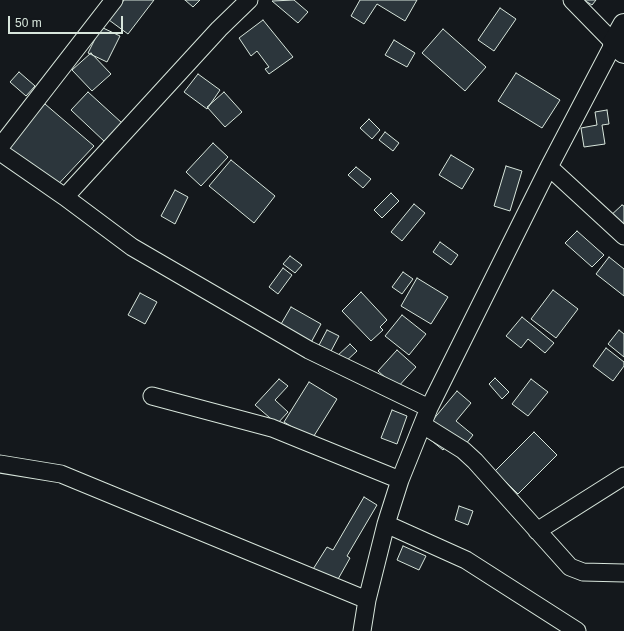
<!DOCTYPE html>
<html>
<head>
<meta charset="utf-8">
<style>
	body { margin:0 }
	#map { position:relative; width:624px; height:631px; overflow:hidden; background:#14181c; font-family:Arial,sans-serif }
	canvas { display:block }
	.scale { position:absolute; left:8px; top:16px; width:115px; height:18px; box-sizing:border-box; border:2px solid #d8e6dc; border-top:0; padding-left:5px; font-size:12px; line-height:14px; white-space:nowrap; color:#d8e6dc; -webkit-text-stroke:3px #14181c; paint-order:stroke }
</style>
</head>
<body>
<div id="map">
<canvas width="624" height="631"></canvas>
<div class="scale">50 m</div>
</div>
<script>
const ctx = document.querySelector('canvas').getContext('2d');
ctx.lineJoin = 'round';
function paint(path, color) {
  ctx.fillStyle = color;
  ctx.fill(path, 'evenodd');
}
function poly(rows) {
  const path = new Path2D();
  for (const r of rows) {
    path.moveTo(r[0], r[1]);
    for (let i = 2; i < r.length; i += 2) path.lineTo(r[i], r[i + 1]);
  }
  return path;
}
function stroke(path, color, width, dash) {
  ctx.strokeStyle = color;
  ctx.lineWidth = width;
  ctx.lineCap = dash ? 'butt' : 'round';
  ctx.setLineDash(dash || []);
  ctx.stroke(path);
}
const building = poly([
	[124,0,154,0,128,34,109,20,124,0],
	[185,0,200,0,193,7,185,0],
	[294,0,308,12,298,23,272,1,294,0],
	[360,0,417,0,405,21,377,4,364,24,351,16,360,0],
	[584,0,596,0,592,5,584,0],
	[500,8,516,19,494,51,478,40,500,8],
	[263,20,293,57,269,74,265,69,269,67,257,51,251,56,239,38,263,20],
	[101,27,120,36,107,62,88,53,101,27],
	[443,29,486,67,465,91,422,53,443,29],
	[394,40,415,53,407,67,385,55,394,40],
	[91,53,111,74,92,91,72,70,91,53],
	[19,72,35,86,26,96,10,82,19,72],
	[516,73,560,100,542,128,498,101,516,73],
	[198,74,220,90,207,109,184,92,198,74],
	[88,92,122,123,105,142,71,110,88,92],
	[224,92,242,112,225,127,207,107,224,92],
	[45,104,94,146,51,192,3,148,45,104],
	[607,110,609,124,602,125,605,144,584,147,581,128,597,125,595,112,607,110],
	[369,119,380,130,372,139,360,128,369,119],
	[385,132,399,143,393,151,379,140,385,132],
	[213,143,228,157,201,186,186,172,213,143],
	[451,155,474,169,462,189,439,175,451,155],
	[231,160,275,196,254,223,209,186,231,160],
	[506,166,522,171,510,211,494,206,506,166],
	[356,167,371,179,363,188,348,175,356,167],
	[175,190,188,197,175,224,161,216,175,190],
	[391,193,399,201,382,218,374,210,391,193],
	[414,204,425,213,402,241,391,232,414,204],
	[622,205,624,206,624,235,608,218,622,205],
	[577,231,604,255,592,267,565,243,577,231],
	[440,242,458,255,451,265,433,252,440,242],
	[290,256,302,265,295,273,283,264,290,256],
	[609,257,624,269,624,296,596,274,609,257],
	[283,268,292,275,278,294,269,287,283,268],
	[403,272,413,279,402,294,392,287,403,272],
	[417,278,448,297,431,324,401,306,417,278],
	[553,290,578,309,556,338,531,319,553,290],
	[361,292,387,320,380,327,383,330,371,341,342,311,361,292],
	[140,293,157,302,145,324,128,315,140,293],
	[291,307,321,324,308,348,277,331,291,307],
	[402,315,426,334,409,355,385,336,402,315],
	[522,317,554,343,545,353,528,339,521,348,506,336,522,317],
	[327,330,339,336,330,353,318,347,327,330],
	[619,330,624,334,624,357,608,344,619,330],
	[350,344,357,351,343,364,336,357,350,344],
	[606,348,624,362,624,366,613,381,593,366,606,348],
	[397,350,416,367,397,388,378,371,397,350],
	[495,378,509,392,502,399,489,384,495,378],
	[279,379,288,386,275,400,288,412,277,424,255,405,279,379],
	[531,379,548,392,528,416,512,404,531,379],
	[309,382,337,399,312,439,284,422,309,382],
	[457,391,471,403,456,421,473,435,462,449,451,439,443,450,422,433,457,391],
	[392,410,407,416,397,444,381,438,392,410],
	[534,432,557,455,518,494,495,471,534,432],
	[364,497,377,505,347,556,350,558,333,588,310,574,327,547,333,550,364,497],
	[459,506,473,511,468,525,455,520,459,506],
	[403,546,426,556,419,570,397,560,403,546]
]);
paint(building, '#2c363c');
stroke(building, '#d8e6dc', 1);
const minor = poly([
	[0,147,114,0],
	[0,152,65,197,132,247,309,350,429,408],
	[549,167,624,236],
	[65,197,219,29,249,0],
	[152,396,272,428,400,480],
	[423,425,463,450,475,461,570,567,583,572,624,573],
	[0,464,61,474,367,600],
	[386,524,466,560,577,631],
	[537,531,624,476],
	[362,631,367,600,386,524,400,480,429,408,549,167,614,43,572,0]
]);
const major = poly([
	[624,25,614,43,624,52]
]);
stroke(minor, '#d8e6dc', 19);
stroke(major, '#d8e6dc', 24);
stroke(minor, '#14181c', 17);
stroke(major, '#14181c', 22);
</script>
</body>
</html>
